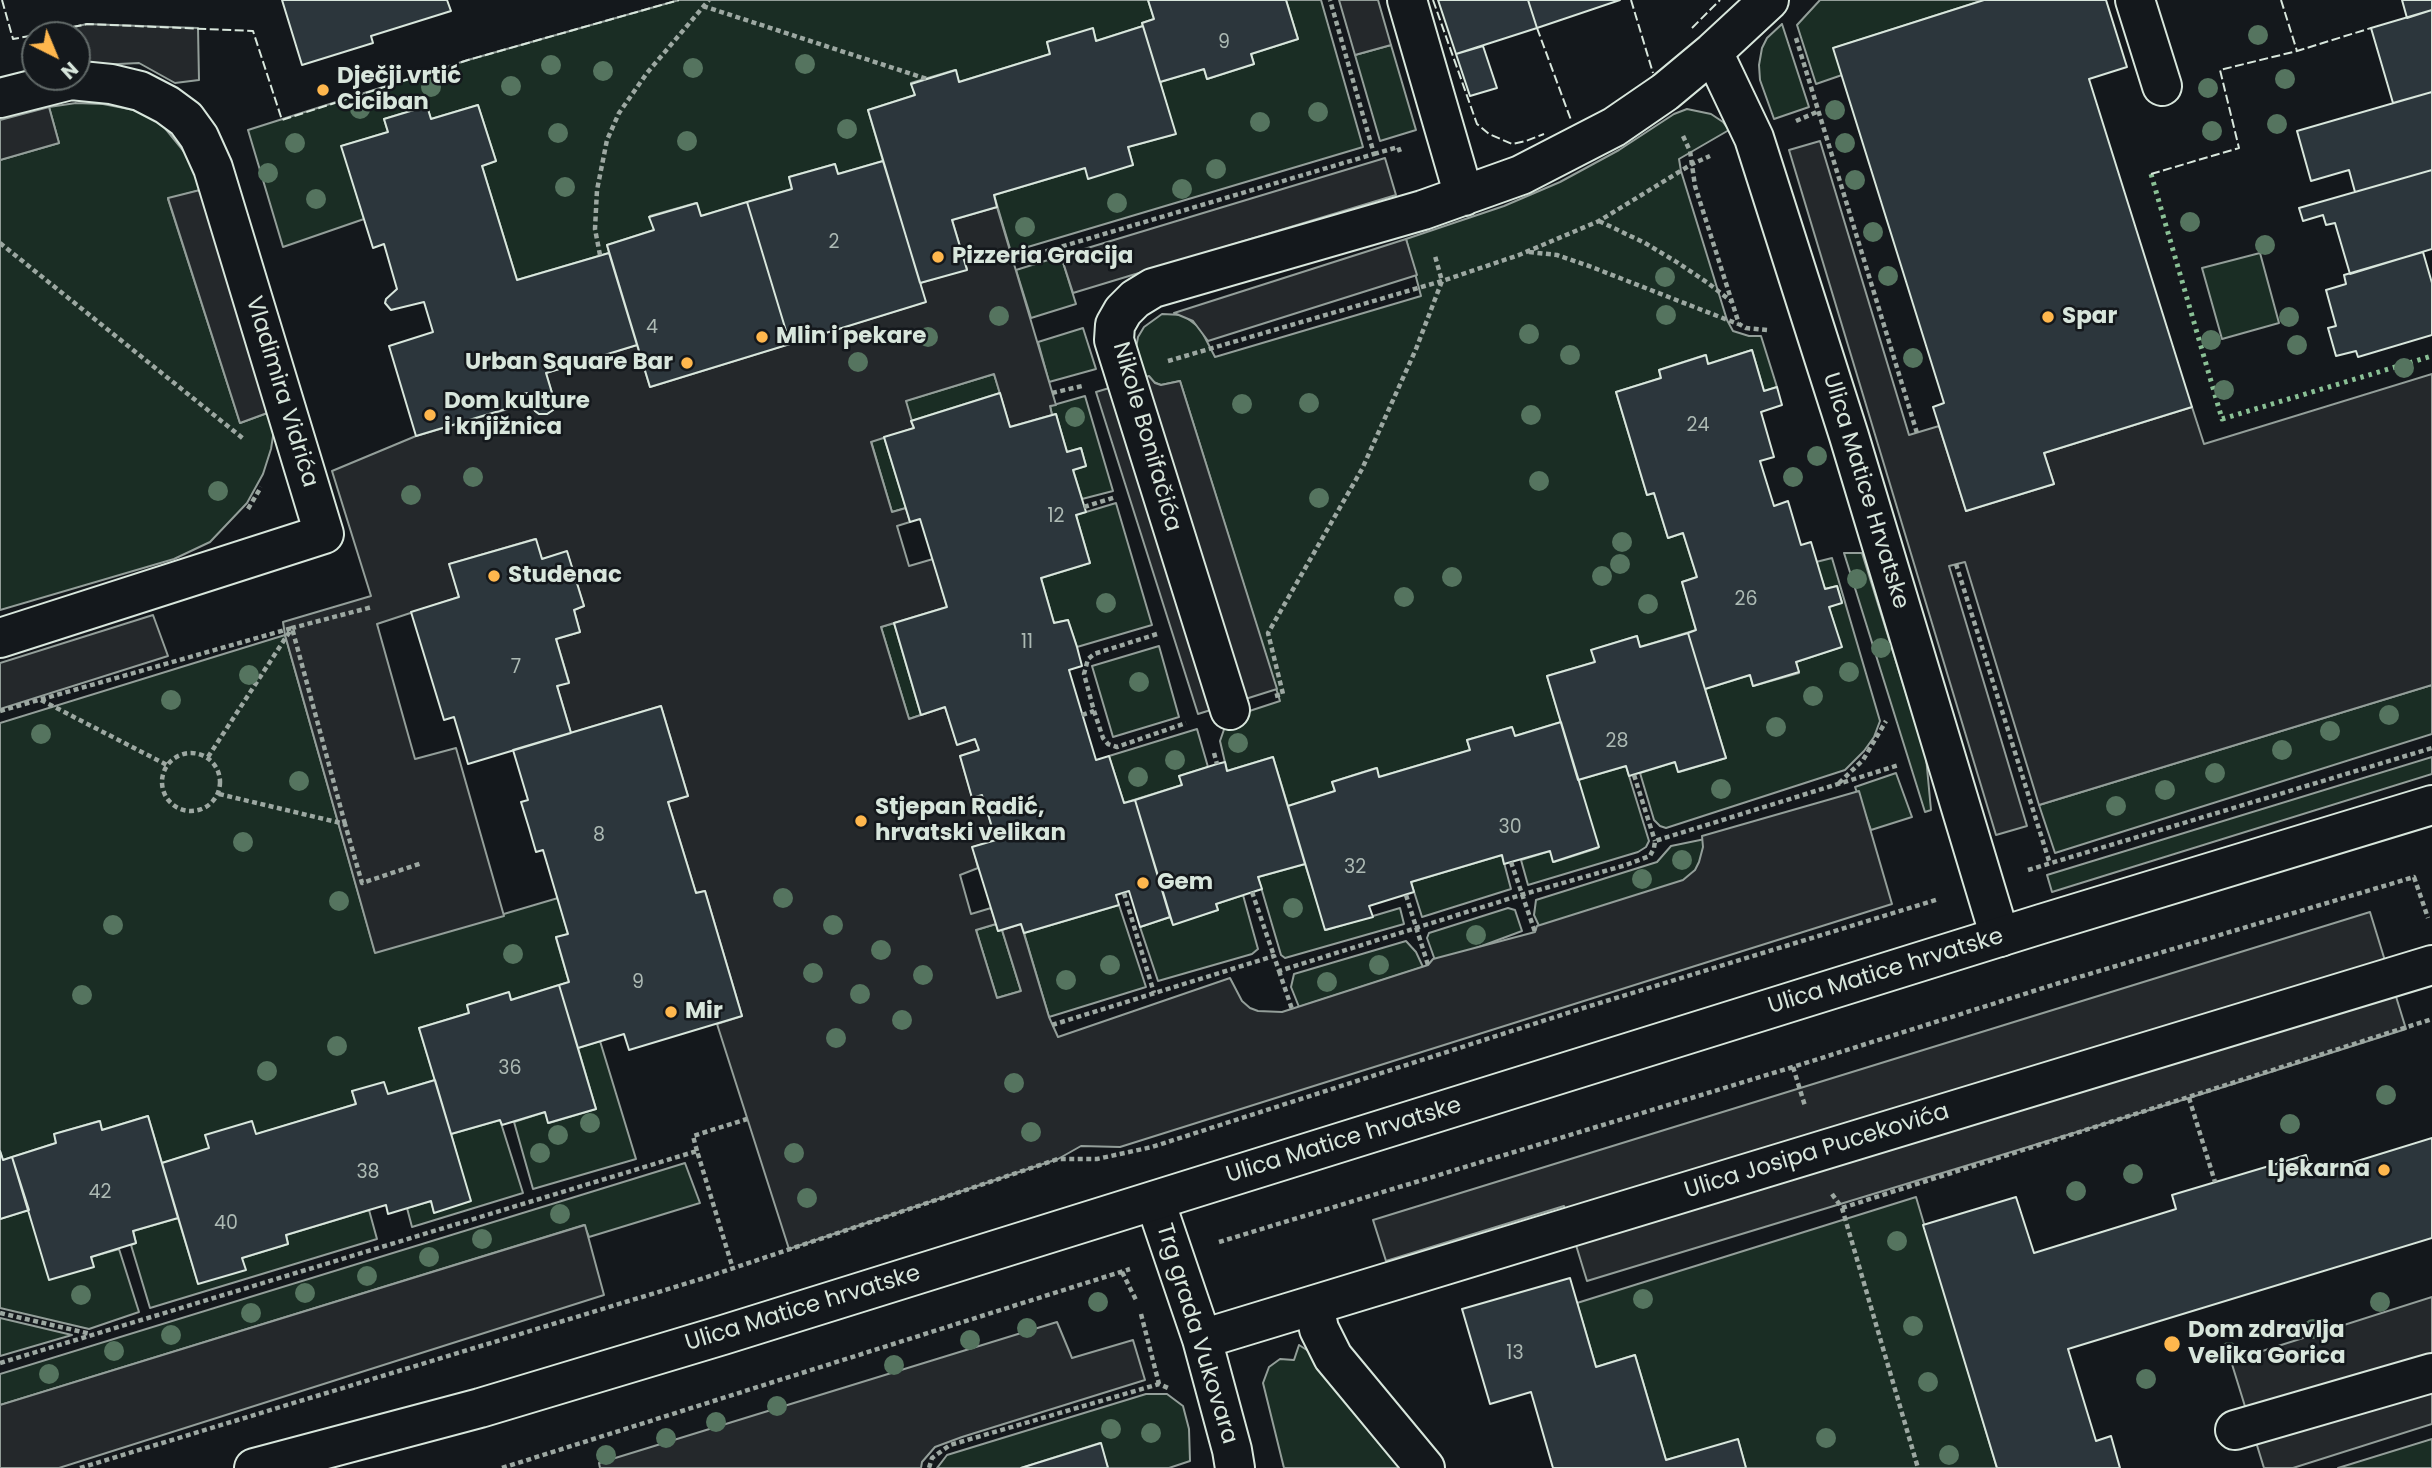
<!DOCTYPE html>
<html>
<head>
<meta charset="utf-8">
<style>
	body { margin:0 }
	#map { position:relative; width:2432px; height:1468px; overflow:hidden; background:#14181c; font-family:Poppins,sans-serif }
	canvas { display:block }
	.north { position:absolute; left:21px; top:21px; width:70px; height:70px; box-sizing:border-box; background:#14181c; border:2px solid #626a69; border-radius:50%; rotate:137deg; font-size:19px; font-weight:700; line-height:28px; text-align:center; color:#d8e6dc }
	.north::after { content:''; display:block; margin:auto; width:24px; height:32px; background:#ffb74d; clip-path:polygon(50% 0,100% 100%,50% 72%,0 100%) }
</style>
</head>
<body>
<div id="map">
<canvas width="2432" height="1468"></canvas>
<div class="north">N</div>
</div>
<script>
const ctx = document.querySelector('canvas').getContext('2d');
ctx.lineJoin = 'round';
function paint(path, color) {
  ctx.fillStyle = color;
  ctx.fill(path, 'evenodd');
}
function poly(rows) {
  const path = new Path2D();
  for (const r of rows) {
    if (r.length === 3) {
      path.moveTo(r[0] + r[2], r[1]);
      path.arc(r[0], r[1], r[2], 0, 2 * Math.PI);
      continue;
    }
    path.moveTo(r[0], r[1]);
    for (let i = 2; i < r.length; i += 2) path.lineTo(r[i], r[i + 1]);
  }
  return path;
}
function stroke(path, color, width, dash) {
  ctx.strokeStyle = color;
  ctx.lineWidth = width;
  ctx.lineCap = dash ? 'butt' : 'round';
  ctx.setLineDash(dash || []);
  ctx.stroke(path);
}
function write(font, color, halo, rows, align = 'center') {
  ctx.font = font + ' Poppins,sans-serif';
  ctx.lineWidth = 5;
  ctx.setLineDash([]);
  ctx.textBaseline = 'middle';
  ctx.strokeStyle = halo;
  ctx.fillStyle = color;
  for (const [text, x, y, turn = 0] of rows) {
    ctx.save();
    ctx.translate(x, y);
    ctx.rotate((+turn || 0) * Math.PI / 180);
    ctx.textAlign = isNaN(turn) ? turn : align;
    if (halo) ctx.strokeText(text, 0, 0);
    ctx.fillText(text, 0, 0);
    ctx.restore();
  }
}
const green = poly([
	[679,0,1148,0,1154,19,1142,23,1143,26,1096,41,1093,29,1047,42,1050,54,959,82,955,70,911,83,915,95,868,110,883,161,838,174,835,164,789,177,792,189,701,216,696,203,650,216,654,230,607,245,609,253,517,280,482,166,496,161,478,105,431,119,427,106,384,119,388,132,342,146,364,219,283,247,248,130,468,60,679,0],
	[1286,0,1321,0,1363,147,1011,252,994,195,1085,168,1133,165,1128,147,1175,134,1160,82,1204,69,1207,79,1254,64,1251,54,1298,39,1286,0],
	[1820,0,1984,0,1834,48,1842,75,1816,84,1797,25,1820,0],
	[1782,24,1809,107,1774,119,1760,80,1759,65,1762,48,1767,38,1782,24],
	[1391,45,1416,130,1380,141,1355,55,1391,45],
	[76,103,103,104,134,110,160,122,190,159,204,189,168,199,240,423,270,412,274,430,271,449,263,474,247,503,210,542,174,559,0,610,0,160,59,143,49,107,76,103],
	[1687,109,1711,114,1723,122,1729,130,1679,159,1681,171,1727,320,1733,331,1749,336,1761,336,1777,387,1764,391,1752,350,1708,364,1705,355,1659,370,1661,378,1616,392,1647,495,1654,493,1668,538,1683,533,1697,577,1682,582,1696,630,1640,647,1637,636,1592,650,1595,662,1547,676,1561,722,1515,736,1512,727,1467,740,1470,750,1379,777,1376,768,1332,782,1335,791,1288,806,1273,757,1227,771,1220,741,1228,718,1280,701,1180,381,1161,385,1143,378,1136,348,1138,337,1144,327,1162,314,1183,315,1200,328,1215,357,1421,296,1406,239,1504,206,1560,182,1619,150,1674,114,1687,109],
	[2260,253,2279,323,2222,339,2202,268,2260,253],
	[1061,256,1076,304,1031,318,1016,270,1061,256],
	[1083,328,1096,369,1049,382,1038,342,1083,328],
	[994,374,1000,393,911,421,905,401,994,374],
	[1085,396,1113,491,1082,499,1073,470,1086,466,1081,448,1067,452,1056,414,1052,415,1050,406,1085,396],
	[884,437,906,508,892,512,871,441,884,437],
	[1116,503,1152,625,1077,647,1068,620,1054,623,1041,578,1090,563,1076,515,1116,503],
	[1844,553,1862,553,1926,757,1931,810,1925,812,1844,553],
	[1832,558,1880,721,1874,737,1864,751,1845,770,1666,828,1660,826,1654,820,1640,773,1675,762,1679,772,1726,758,1705,689,1750,675,1753,686,1799,673,1796,662,1841,647,1829,607,1842,602,1837,586,1825,589,1816,562,1832,558],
	[894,623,921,715,909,719,881,627,894,623],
	[285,635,375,952,558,898,568,934,556,938,569,982,511,1000,509,993,467,1005,469,1013,419,1028,435,1080,388,1094,352,1091,356,1104,162,1163,148,1116,102,1130,99,1121,55,1134,56,1143,3,1160,0,1151,0,723,285,635],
	[1159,646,1179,717,1113,737,1092,666,1159,646],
	[2432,685,2432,734,2055,853,2039,805,2432,685],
	[1197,729,1208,767,1179,776,1182,785,1124,803,1109,756,1197,729],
	[2432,757,2432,774,2052,892,2047,875,2432,757],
	[1626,766,1649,841,1646,847,1638,852,1528,885,1521,860,1550,851,1554,862,1598,848,1578,780,1626,766],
	[1896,773,1912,817,1871,830,1855,787,1896,773],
	[1705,839,1706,860,1687,884,1541,930,1534,915,1536,900,1657,862,1671,846,1705,839],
	[1502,855,1511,889,1422,917,1411,882,1502,855],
	[1305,864,1326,930,1400,908,1404,924,1285,958,1281,955,1258,877,1305,864],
	[1243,895,1258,949,1252,954,1158,981,1140,927,1170,917,1173,924,1218,910,1216,904,1243,895],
	[1119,905,1146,987,1049,1017,1024,933,1119,905],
	[1508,908,1515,910,1522,931,1436,963,1427,938,1429,933,1508,908],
	[996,924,998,931,1002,930,1021,991,997,998,976,930,996,924],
	[1406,941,1416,952,1423,967,1299,1007,1291,987,1294,974,1406,941],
	[600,1041,636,1159,533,1189,514,1122,545,1112,549,1123,596,1109,578,1048,600,1041],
	[500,1120,523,1193,412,1227,407,1208,431,1201,434,1212,470,1201,451,1134,500,1120],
	[685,1163,700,1203,589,1237,584,1225,0,1405,0,1374,685,1163],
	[1916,1197,1997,1468,1746,1468,1738,1440,1666,1460,1635,1355,1596,1367,1577,1303,1916,1197],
	[29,1210,93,1266,91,1257,119,1249,139,1312,89,1329,0,1308,0,1219,29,1210],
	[369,1210,377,1239,150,1308,131,1245,136,1243,133,1231,178,1218,198,1283,242,1258,288,1244,286,1235,369,1210],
	[0,1318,72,1335,0,1356,0,1318],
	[1299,1345,1318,1357,1411,1468,1284,1468,1263,1383,1269,1367,1280,1359,1294,1360,1299,1345],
	[1146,1394,1167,1394,1183,1406,1189,1429,1190,1461,1169,1468,1108,1468,1100,1443,1021,1468,937,1468,947,1455,1146,1394],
	[2432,1439,2432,1468,2338,1468,2432,1439]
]);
paint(green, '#1a2d24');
stroke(green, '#939e99', 2);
const parking = poly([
	[1339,0,1378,0,1391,45,1355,55,1339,0],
	[87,24,198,28,199,80,175,83,139,63,77,66,77,35,61,35,60,30,87,24],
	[49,107,59,143,0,160,0,120,49,107],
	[1820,141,1909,435,1939,426,1966,511,2054,484,2044,453,2192,407,2204,444,2432,374,2432,685,2039,805,1965,562,1949,566,2027,826,1996,835,1789,150,1820,141],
	[1385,158,1396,195,1073,293,1061,256,1385,158],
	[204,189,270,412,240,423,168,198,204,189],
	[997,207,1056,405,1050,406,1052,415,1010,427,994,374,906,401,914,428,871,442,892,512,906,508,910,522,897,526,909,566,933,559,947,607,881,627,909,719,945,707,957,744,975,739,979,750,960,756,972,797,982,795,996,840,973,847,978,868,960,875,971,914,991,908,996,924,976,930,997,998,1021,991,1002,930,1021,924,1049,1017,1058,1037,1230,978,1242,1001,1250,1008,1258,1011,1282,1012,1428,965,1433,959,1535,932,1537,926,1683,880,1695,870,1699,862,1703,847,1702,836,1859,791,1892,904,1120,1147,1081,1146,1058,1159,789,1249,717,1024,742,1016,705,891,696,893,668,802,688,796,661,706,571,733,557,686,569,682,556,639,580,632,574,610,584,606,567,552,542,559,535,539,450,564,459,597,377,624,415,759,456,748,504,916,375,953,285,635,283,622,371,596,332,471,416,436,508,409,505,399,527,393,535,411,539,414,547,414,553,410,555,403,546,373,637,345,650,387,925,302,920,283,967,269,952,220,997,207],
	[1406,239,1417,275,1208,341,1193,321,1174,313,1406,239],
	[1149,376,1155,383,1161,385,1180,381,1277,689,1198,714,1096,392,1149,376],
	[153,615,168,656,0,709,0,663,153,615],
	[2370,912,2406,1029,2189,1098,1587,1281,1564,1206,1386,1261,1373,1220,2370,912],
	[585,1225,604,1295,59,1468,0,1468,0,1405,585,1225],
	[2432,1297,2432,1424,2293,1468,2264,1468,2231,1361,2432,1297],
	[1057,1322,1072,1358,1133,1340,1145,1380,962,1437,935,1447,922,1462,921,1468,600,1468,599,1463,1057,1322]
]);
paint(parking, '#24282b');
stroke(parking, '#939e99', 2);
const building = poly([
	[282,0,447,0,451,11,371,36,373,43,302,65,282,0],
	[1148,0,1286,0,1298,39,1251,54,1254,64,1207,79,1204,69,1160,82,1142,23,1154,19,1148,0],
	[1438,0,1528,0,1537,28,1456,54,1438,0],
	[1528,0,1620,0,1537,28,1528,0],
	[1984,0,2106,0,2127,67,2089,79,2192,407,2044,453,2054,484,1966,511,1933,407,1944,403,1833,48,1984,0],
	[2402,0,2432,0,2432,10,2407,18,2402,0],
	[2432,10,2432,92,2393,103,2371,28,2432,10],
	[1143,26,1176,134,1128,147,1133,165,1088,179,1085,168,994,195,997,207,952,220,967,270,920,283,868,110,915,95,911,84,956,70,959,82,1050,54,1047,42,1093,28,1096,41,1143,26],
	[1483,46,1497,88,1470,96,1456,54,1483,46],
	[2432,92,2432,170,2355,192,2349,170,2311,181,2297,131,2432,92],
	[478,105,496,161,482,166,517,280,609,253,637,345,546,373,555,403,553,410,547,414,539,414,535,411,527,393,505,399,509,408,416,436,389,346,433,332,424,302,391,310,385,303,386,299,397,289,384,244,373,248,341,146,388,132,384,119,427,106,431,119,478,105],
	[883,161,926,302,790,344,747,202,792,189,789,177,835,164,838,174,883,161],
	[2432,170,2432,249,2350,274,2335,223,2326,225,2323,215,2303,221,2299,208,2432,170],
	[747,202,790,344,650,387,607,245,654,230,649,217,697,203,701,216,747,202],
	[2423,252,2432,283,2432,335,2358,357,2356,351,2336,356,2328,328,2336,326,2326,290,2346,284,2344,275,2423,252],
	[1752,350,1764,391,1777,387,1782,405,1761,412,1774,457,1760,461,1774,506,1788,501,1801,545,1811,542,1825,589,1837,586,1842,603,1829,607,1842,647,1796,662,1799,672,1753,686,1750,675,1705,689,1688,633,1696,630,1682,582,1697,577,1683,533,1668,538,1654,493,1647,495,1616,392,1661,378,1659,370,1706,355,1708,364,1752,350],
	[1000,393,1010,427,1056,414,1067,452,1081,448,1086,466,1073,470,1086,512,1076,515,1090,563,1041,578,1054,623,1068,620,1077,647,1082,666,1069,670,1096,760,1109,756,1124,803,1135,800,1170,917,1140,927,1129,891,1116,895,1119,905,1024,933,1021,924,998,931,972,847,996,840,982,795,972,798,960,756,979,750,975,739,957,745,945,707,921,715,894,623,947,607,920,519,910,522,884,437,914,428,911,421,1000,393],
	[536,539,542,559,567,551,584,606,574,610,580,632,556,639,569,683,557,686,571,733,468,764,454,717,444,720,411,612,459,597,449,564,536,539],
	[1688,633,1726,758,1678,772,1675,762,1629,776,1626,766,1578,780,1547,676,1595,662,1591,650,1637,636,1640,647,1688,633],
	[661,706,688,796,668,802,696,893,705,891,742,1016,629,1050,624,1034,578,1048,559,985,569,982,556,937,568,934,543,850,536,852,529,828,521,802,528,800,513,750,661,706],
	[1561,722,1599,847,1553,862,1550,851,1504,864,1502,855,1411,882,1414,892,1369,906,1373,917,1325,930,1288,806,1335,791,1332,782,1377,768,1379,777,1470,750,1467,740,1512,727,1515,736,1561,722],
	[1273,757,1305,864,1258,877,1262,889,1216,904,1218,910,1173,925,1135,800,1182,785,1179,776,1217,764,1225,762,1227,771,1273,757],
	[559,985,596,1109,548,1123,545,1112,502,1125,500,1120,451,1134,419,1028,469,1013,467,1005,509,992,511,1000,559,985],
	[435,1080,471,1201,434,1213,431,1201,388,1214,386,1205,369,1210,286,1235,288,1244,242,1258,246,1270,198,1284,162,1163,209,1148,205,1135,252,1121,256,1134,356,1104,352,1091,384,1082,388,1094,435,1080],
	[148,1116,178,1218,133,1231,136,1243,91,1257,94,1267,49,1280,12,1157,56,1143,54,1134,100,1121,102,1130,148,1116],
	[2432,1138,2432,1238,2068,1349,2096,1441,2111,1436,2120,1468,1997,1468,1923,1225,2016,1197,2034,1253,2176,1209,2172,1195,2306,1155,2312,1175,2432,1138],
	[0,1151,3,1160,12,1157,29,1210,0,1219,0,1151],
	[1570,1278,1596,1367,1635,1355,1666,1460,1738,1439,1746,1468,1553,1468,1531,1392,1490,1404,1462,1309,1570,1278],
	[1101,1443,1108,1468,1021,1468,1101,1443]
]);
paint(building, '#2c363c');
stroke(building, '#d8e6dc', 2);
const minor = poly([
	[1407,0,1464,196],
	[2135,0,2162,86],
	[1713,52,1754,138,1849,436,2000,937],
	[0,98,71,80,111,84,140,91,167,105,186,119,199,137,213,168,324,534,0,638],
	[1230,710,1114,340,1115,325,1123,311,1135,299,1153,288,1423,210,1521,175,1614,127,1665,92,1713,52,1769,0],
	[1155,1201,1202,1339,1232,1450,1235,1468],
	[1314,1305,1319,1329,1333,1357,1425,1468],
	[1202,1339,2432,965],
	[2235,1430,2432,1373]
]);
const major = poly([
	[254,1468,480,1408,723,1335,2041,924,2432,805]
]);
stroke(minor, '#d8e6dc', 42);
stroke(major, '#d8e6dc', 42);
stroke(poly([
	[703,6,927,79],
	[1796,38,1917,433],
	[1796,121,1819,111],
	[1683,136,1690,151,1695,186,1739,324,1746,328,1767,330],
	[1374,154,1398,147,1400,152],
	[1599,221,1645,243,1675,261,1708,283,1732,302],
	[0,243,245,440],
	[1529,252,1557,255,1589,266,1738,324],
	[600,255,595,229,597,190,607,140,619,113,647,73,709,0],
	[1013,261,1374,154,1330,0],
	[1168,361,1442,281,1519,255,1599,221,1692,164,1710,156],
	[1052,393,1082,386],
	[1084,507,1116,497],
	[248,509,261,487],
	[1956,564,2050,864],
	[1157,634,1094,654,1088,659,1084,674,1094,711,1103,738,1108,744,1117,747,1186,723],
	[1275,696,1283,694,1268,633,1362,469,1416,349,1442,281,1435,256],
	[41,700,167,765],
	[0,711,292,628,345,824],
	[1082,715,1094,711],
	[191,782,29],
	[1214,753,1217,764],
	[208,757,292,628,372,607],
	[1634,775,1655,841],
	[1839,783,1863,760,1886,721],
	[219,794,345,824,362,883,422,863],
	[1511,862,1535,932],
	[2028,870,2432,748],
	[1252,892,1274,956],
	[1124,893,1154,993],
	[1406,895,1428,965],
	[1279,971,1292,1009],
	[1052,1025,1274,956,1279,971,1521,895,1626,865,1650,856,1654,848,1655,841,1899,765],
	[1793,1067,1805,1106],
	[2189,1098,2215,1182],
	[697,1151,693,1136,747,1119],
	[1832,1194,1842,1208,1918,1468],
	[1842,1208,2432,1019],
	[1219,1242,1793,1067,2059,983,2414,877,2428,918],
	[1122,1272,1137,1302],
	[0,1313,91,1334],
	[1141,1314,1159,1384],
	[0,1363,697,1151,733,1269],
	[80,1468,701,1279,1058,1159,1097,1159,1152,1147,1580,1009,1939,899],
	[502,1468,1130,1269],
	[929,1468,932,1458,950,1445,1159,1384,1168,1388]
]), '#9da8a2', 4.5, [5, 3.5]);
stroke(minor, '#14181c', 38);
stroke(major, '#14181c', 38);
stroke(poly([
	[2151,174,2222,419,2432,356]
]), '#8ac095', 5, [3.5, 5]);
stroke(poly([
	[2,0,13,39,35,35],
	[1433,0,1477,124,1489,134,1512,144,1526,141,1544,134],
	[1631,0,1653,73],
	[2281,0,2297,51],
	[1537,28,1571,120],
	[1692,28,1720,0],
	[36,35,87,24,253,31,282,120,468,60,679,0],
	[2151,174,2239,148,2220,70,2297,51,2371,28]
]), '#d8e6dc', 2, [9, 3.5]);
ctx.fillStyle = '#55745f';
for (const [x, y] of [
	[2258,35],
	[805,64],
	[551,65],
	[693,68],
	[603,71],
	[2285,79],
	[511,86],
	[431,87],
	[2208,88],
	[360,109],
	[1835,110],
	[1318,112],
	[1260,122],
	[2277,124],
	[847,129],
	[2212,131],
	[558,133],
	[687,141],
	[295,143],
	[1845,143],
	[1216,169],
	[268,173],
	[1855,180],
	[565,187],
	[1182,189],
	[316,199],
	[1117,203],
	[2190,222],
	[1025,227],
	[1873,232],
	[2265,245],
	[1888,276],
	[1665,277],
	[1666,315],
	[999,316],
	[2289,317],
	[1529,334],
	[928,337],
	[2211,340],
	[2297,345],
	[1570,355],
	[1913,358],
	[858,362],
	[2404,368],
	[2224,390],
	[1309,403],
	[1242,404],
	[1531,415],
	[1075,417],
	[1817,456],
	[473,477],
	[1793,477],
	[1539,481],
	[218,491],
	[411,495],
	[1319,498],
	[1622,542],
	[1620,564],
	[1602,576],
	[1452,577],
	[1857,579],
	[1404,597],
	[1106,603],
	[1648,604],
	[1881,648],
	[1849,672],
	[249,675],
	[1139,682],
	[1813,696],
	[171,700],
	[2389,715],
	[1776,727],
	[2330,731],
	[41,734],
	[1238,743],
	[2282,750],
	[1175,760],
	[2215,773],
	[1138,777],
	[299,781],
	[1721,789],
	[2165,790],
	[2116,806],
	[243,842],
	[1682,860],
	[1642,879],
	[783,898],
	[339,901],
	[1293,908],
	[113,925],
	[833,925],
	[1476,935],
	[881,950],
	[513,954],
	[1110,965],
	[1379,965],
	[813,973],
	[923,975],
	[1066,980],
	[1327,982],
	[860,994],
	[82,995],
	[902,1020],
	[836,1038],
	[337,1046],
	[267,1071],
	[1014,1083],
	[2386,1095],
	[590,1123],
	[2290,1124],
	[1031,1132],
	[558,1135],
	[540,1153],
	[794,1153],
	[2133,1174],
	[2076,1191],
	[807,1198],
	[560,1214],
	[482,1239],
	[1897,1241],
	[429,1257],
	[367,1276],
	[305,1293],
	[81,1295],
	[1643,1299],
	[1098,1302],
	[2380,1302],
	[251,1313],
	[1913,1326],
	[1027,1328],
	[2313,1329],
	[171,1335],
	[970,1340],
	[114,1351],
	[2229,1352],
	[894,1365],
	[49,1374],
	[2146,1379],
	[1928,1382],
	[777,1406],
	[716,1422],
	[1111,1429],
	[1151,1433],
	[666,1438],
	[1826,1438],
	[606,1455],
	[1949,1455]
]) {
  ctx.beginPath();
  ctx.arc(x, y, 10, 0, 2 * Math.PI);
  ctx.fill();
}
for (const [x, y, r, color] of [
	[323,90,7,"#ffb74d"],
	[938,257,7,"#ffb74d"],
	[2048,317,7,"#ffb74d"],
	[762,337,7,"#ffb74d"],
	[687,363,7,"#ffb74d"],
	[430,415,7,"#ffb74d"],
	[494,576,7,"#ffb74d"],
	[861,821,7,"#ffb74d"],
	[1143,883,7,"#ffb74d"],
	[671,1012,7,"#ffb74d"],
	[2384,1170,7,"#ffb74d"],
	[2172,1344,9,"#ffb74d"]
]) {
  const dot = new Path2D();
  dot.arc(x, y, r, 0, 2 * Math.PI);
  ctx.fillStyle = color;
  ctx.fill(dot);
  stroke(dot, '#14181c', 2.5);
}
write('19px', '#adbab4', null, [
	["9",1224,43],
	["2",834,243],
	["4",652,328],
	["24",1698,426],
	["12",1056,517],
	["26",1746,600],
	["11",1027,643],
	["7",516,668],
	["28",1617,742],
	["30",1510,828],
	["8",599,836],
	["32",1355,868],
	["9",638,983],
	["36",510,1069],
	["38",368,1173],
	["42",100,1193],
	["40",226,1224],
	["13",1515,1354]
]);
write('bold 23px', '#d8e6dc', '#14181c', [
	["Dječji vrtić",337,77],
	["Ciciban",337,103],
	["Pizzeria Gracija",952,257],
	["Spar",2062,317],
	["Mlin i pekare",776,337],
	["Urban Square Bar",673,363,"right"],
	["Dom kulture",444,402],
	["i knjižnica",444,428],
	["Studenac",508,576],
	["Stjepan Radić,",875,808],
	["hrvatski velikan",875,834],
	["Gem",1157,883],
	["Mir",685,1012],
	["Ljekarna",2370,1170,"right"],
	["Dom zdravlja",2188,1331],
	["Velika Gorica",2188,1357]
], 'left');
write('23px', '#d8e6dc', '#14181c', [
	["Vladimira Vidrića",281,392,73],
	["Nikole Bonifačića",1146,437,74],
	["Ulica Matice Hrvatske",1865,491,73],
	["Ulica Matice hrvatske",1886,972,-17],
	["Ulica Matice hrvatske",1344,1141,-17],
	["Ulica Josipa Pucekovića",1817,1152,-17],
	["Ulica Matice hrvatske",803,1309,-17],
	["Trg grada Vukovara",1196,1334,73]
]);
</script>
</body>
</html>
